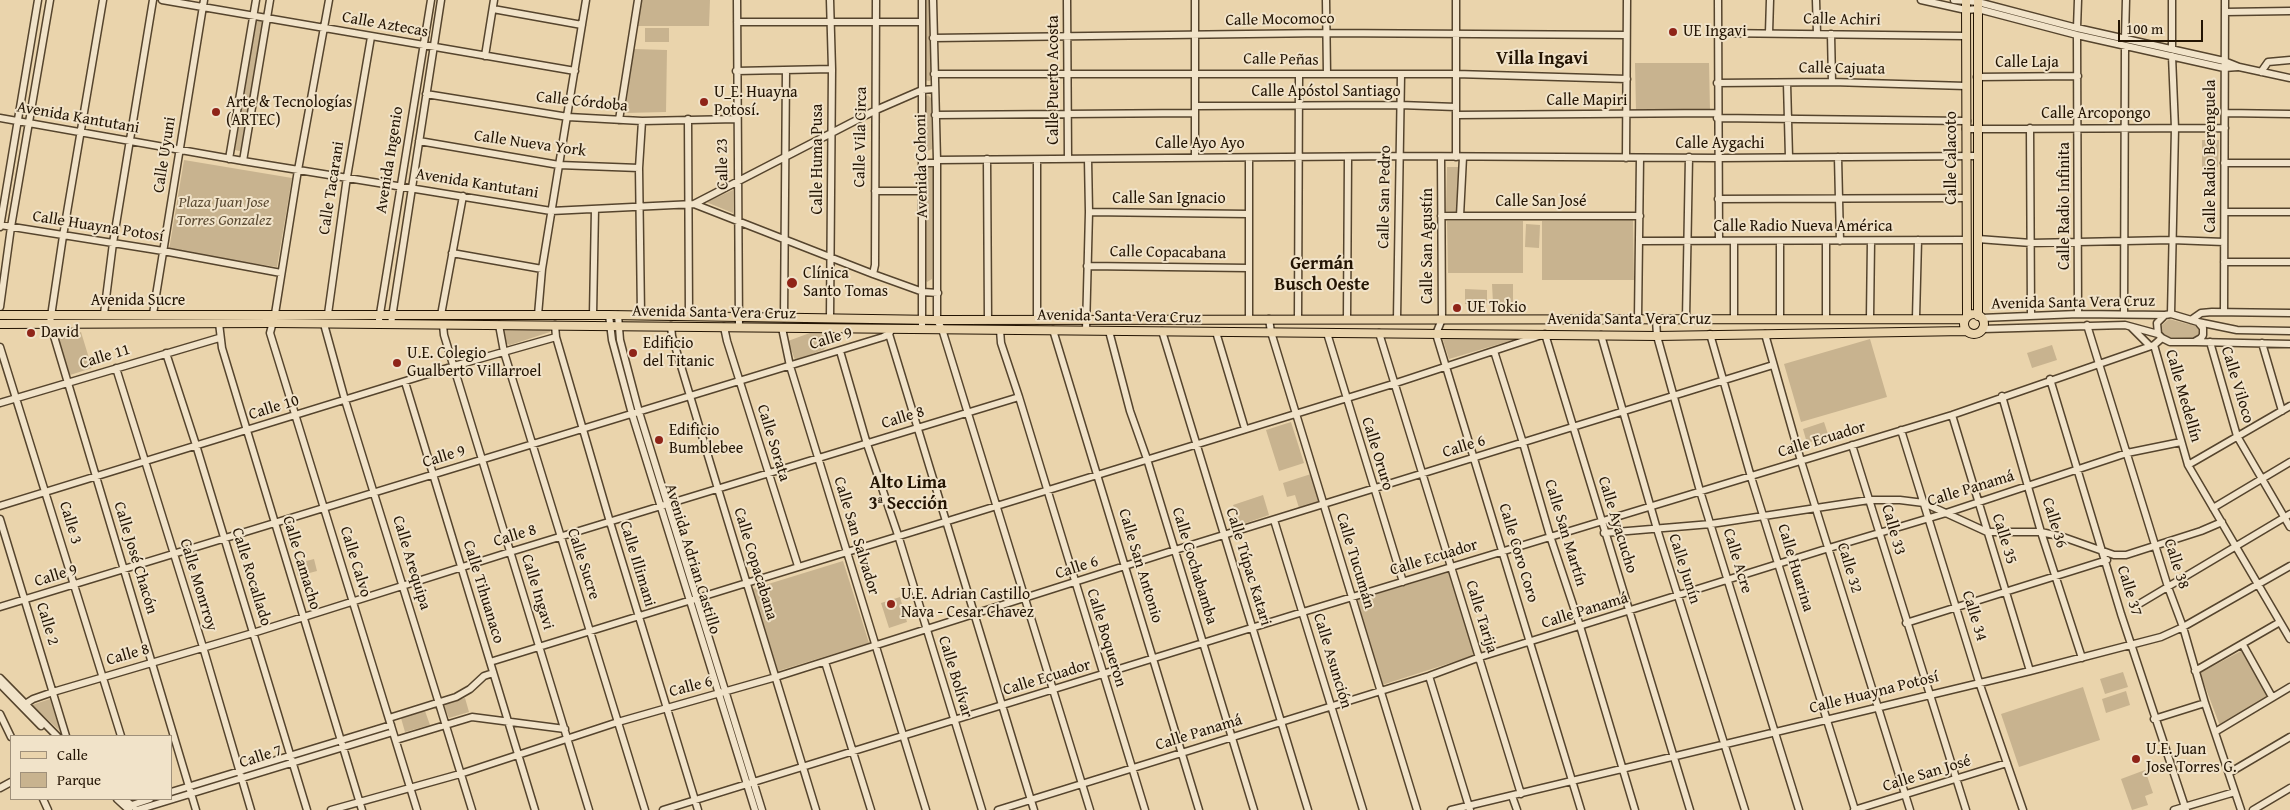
<!DOCTYPE html>
<html>
<head>
<meta charset="utf-8">
<style>
	body { margin:0 }
	#map { position:relative; width:2290px; height:810px; overflow:hidden; background:#ead4ac; font-family:"Gentium Book Plus",serif }
	canvas { display:block }
	.legend { position:absolute; left:10px; top:735px; width:162px; height:65px; box-sizing:border-box; background:#f1e3c9; border:1px solid #9f907a; margin:0; padding:6px 9px; list-style:none; font-size:15px; color:#231403 }
	.legend li { display:flex; align-items:center; gap:10px; height:25px }
	.legend b { width:25px; border:1px solid #9f907a }
	.scale { position:absolute; left:2118px; top:20px; width:85px; height:22px; box-sizing:border-box; border:2px solid #231403; border-top:0; padding-left:6px; font-size:15px; line-height:18px; white-space:nowrap; color:#231403; -webkit-text-stroke:4px #f1e3c9; paint-order:stroke }
</style>
</head>
<body>
<div id="map">
<canvas width="2290" height="810"></canvas>
<ul class="legend">
<li><b style="height:6px;background:#ead4ac"></b>Calle</li>
<li><b style="height:14px;background:#c8b38f"></b>Parque</li>
</ul>
<div class="scale">100 m</div>
</div>
<script>
const ctx = document.querySelector('canvas').getContext('2d');
ctx.lineJoin = 'round';
function paint(path, color) {
  ctx.fillStyle = color;
  ctx.fill(path, 'evenodd');
}
function poly(rows) {
  const path = new Path2D();
  for (const r of rows) {
    if (r.length === 3) {
      path.moveTo(r[0] + r[2], r[1]);
      path.arc(r[0], r[1], r[2], 0, 2 * Math.PI);
      continue;
    }
    path.moveTo(r[0], r[1]);
    for (let i = 2; i < r.length; i += 2) path.lineTo(r[i], r[i + 1]);
  }
  return path;
}
function stroke(path, color, width, dash) {
  ctx.strokeStyle = color;
  ctx.lineWidth = width;
  ctx.lineCap = dash ? 'butt' : 'round';
  ctx.setLineDash(dash || []);
  ctx.stroke(path);
}
function write(font, color, halo, rows, align = 'center') {
  ctx.font = font + ' "Gentium Book Plus",serif';
  ctx.lineWidth = 4;
  ctx.setLineDash([]);
  ctx.textBaseline = 'middle';
  ctx.strokeStyle = halo;
  ctx.fillStyle = color;
  for (const [text, x, y, turn = 0] of rows) {
    ctx.save();
    ctx.translate(x, y);
    ctx.rotate((+turn || 0) * Math.PI / 180);
    ctx.textAlign = isNaN(turn) ? turn : align;
    if (halo) ctx.strokeText(text, 0, 0);
    ctx.fillText(text, 0, 0);
    ctx.restore();
  }
}
paint(poly([
	[642,0,710,0,709,26,638,26],
	[923,0,931,0,931,80,929,81,924,80],
	[256,20,263,22,243,152,235,150],
	[645,28,669,28,669,42,645,42],
	[634,49,667,50,666,112,625,113],
	[1635,63,1709,63,1710,111,1636,111],
	[928,95,931,98,932,149,928,151,925,148,924,98],
	[2202,140,2219,140,2218,167,2202,167],
	[184,160,292,178,277,267,169,250],
	[930,166,933,169,932,279,927,282,925,279,926,169],
	[1447,167,1460,167,1459,212,1446,211],
	[733,190,733,213,706,202,722,195],
	[1633,220,1634,280,1542,280,1542,221],
	[1447,221,1523,221,1523,273,1448,273],
	[1526,224,1540,225,1539,248,1525,247],
	[1492,284,1513,284,1513,303,1493,303],
	[1465,289,1487,290,1487,304,1465,304],
	[2169,319,2195,326,2198,329,2199,334,2193,338,2167,337,2162,333,2161,326],
	[505,328,550,329,550,332,510,345,507,344,503,331],
	[818,330,824,332,829,345,823,350,795,360,788,341],
	[81,332,92,368,70,375,58,339],
	[1442,337,1523,337,1449,359],
	[1870,339,1887,397,1801,422,1784,364],
	[2052,345,2057,360,2032,368,2027,353],
	[1291,422,1304,463,1279,471,1266,430],
	[1824,422,1829,437,1807,443,1803,429],
	[1311,474,1319,502,1299,508,1295,495,1287,497,1283,483],
	[1263,495,1269,515,1240,525,1233,505],
	[314,559,317,571,298,576,295,564],
	[843,561,869,643,778,671,752,589],
	[1450,572,1475,655,1382,685,1357,600],
	[900,597,907,622,889,628,881,603],
	[2243,650,2269,696,2220,726,2200,673],
	[2123,672,2128,687,2105,694,2100,679],
	[2083,687,2100,740,2019,767,2001,714],
	[2126,691,2130,705,2106,713,2102,699],
	[465,698,469,712,449,718,443,704],
	[50,699,60,731,32,705],
	[425,711,430,725,405,732,401,718],
	[2145,770,2153,793,2145,796,2148,805,2132,810,2121,779]
]), '#c8b38f');
const minor = poly([
	[103,0,63,236,50,323,196,810],
	[162,0,575,71],
	[329,0,298,170,275,314,270,333,417,810],
	[737,0,739,327],
	[922,0,922,329],
	[933,0,937,160,937,320,942,329,1090,810],
	[1067,0,1068,159],
	[1195,0,1195,158],
	[1326,0,1327,74],
	[1456,0,1456,157],
	[1718,0,1719,241],
	[1816,0,1817,33],
	[1921,0,1966,10,1978,9,2077,35,2224,68,2238,67],
	[1954,0,1978,2,2077,28,2224,61,2239,67,2290,78],
	[493,9,582,25],
	[2225,12,2290,11],
	[737,22,922,22],
	[2077,28,2078,0],
	[1718,33,1965,36],
	[1769,33,1770,0],
	[1831,34,1832,82],
	[2077,35,2078,314],
	[933,38,1326,33,1626,35],
	[2125,38,2126,0],
	[2172,49,2172,0],
	[485,56,494,0],
	[736,71,832,69],
	[2261,72,2268,62,2290,60],
	[934,74,1456,74,1627,79],
	[1977,77,2078,76],
	[1717,83,1832,82,1966,86],
	[1787,83,1789,157],
	[426,94,568,117,642,121,737,119],
	[1195,106,1400,105,1456,107],
	[2225,113,2290,114],
	[935,115,1195,113],
	[1456,115,1717,113],
	[0,118,243,161,551,211,694,204,873,274,923,292,938,293],
	[1717,118,1967,121],
	[688,119,689,316],
	[619,120,638,0],
	[2030,128,2031,316],
	[1966,129,2225,128],
	[419,141,559,165,639,168],
	[1838,157,1840,241],
	[1441,158,1442,319,1436,334,1581,810],
	[1626,158,1627,0],
	[229,159,256,0],
	[987,159,988,320],
	[937,160,1400,156,1719,158,1977,156],
	[1037,160,1037,320],
	[243,161,270,0],
	[923,163,937,163],
	[2224,163,2290,163],
	[875,191,923,191],
	[1718,199,1966,198],
	[694,204,876,110,922,90,934,89],
	[1089,212,1248,214],
	[2226,212,2290,212],
	[1441,216,1640,216],
	[1460,216,1463,157],
	[0,225,163,251,281,273],
	[0,227,38,0],
	[1978,239,2031,243,2172,240,2224,242],
	[1639,241,1966,240],
	[1780,241,1780,318],
	[1826,241,1826,318],
	[452,253,542,269],
	[2224,262,2290,262],
	[1087,266,1248,268],
	[873,274,875,265,876,0],
	[0,307,11,227,50,0],
	[2224,312,2225,0],
	[104,314,113,243,153,0],
	[153,314,204,0],
	[328,314,347,177,371,37],
	[2124,314,2125,46],
	[2171,314,2175,128,2172,56],
	[2171,314,2198,322,2203,328,2203,335,2201,338,2194,342,2170,342,2162,338,2158,334,2157,323,2165,315,2171,314],
	[441,315,463,196],
	[538,315,542,269,586,0],
	[593,315,595,209],
	[609,315,612,340,632,414,755,810],
	[618,315,620,340,639,412,762,810],
	[641,315,639,168,642,121],
	[784,318,786,70],
	[830,318,832,69,830,0],
	[1870,318,1871,241],
	[1916,318,1918,240],
	[1981,318,2078,314,2165,315],
	[1249,319,1249,158],
	[1269,319,1271,332,1417,810],
	[1298,319,1299,75],
	[1347,319,1348,158],
	[1397,319,1401,75],
	[1638,319,1640,158],
	[1656,319,1657,336,1700,491,1799,810],
	[1686,319,1689,157],
	[1734,319,1734,241],
	[379,320,431,0],
	[2191,320,2201,313,2212,312,2290,313],
	[2198,322,2237,330,2290,331],
	[219,323,222,348,362,810],
	[324,324,345,400,472,810],
	[391,324,441,0],
	[443,325,444,335,589,810],
	[499,325,504,352,645,810],
	[555,325,556,337,610,522,698,810],
	[2087,325,2168,587,2183,627,2205,703,2241,810],
	[671,326,672,336,718,489,816,810],
	[724,327,727,341,798,566],
	[2131,327,2150,346],
	[782,328,790,366,926,810],
	[1982,329,2125,325,2158,334],
	[1000,330,1001,343,1019,397,1145,810],
	[1053,330,1199,810],
	[1086,330,1089,212,1088,159],
	[1109,331,1130,411,1147,459,1254,810],
	[1162,331,1308,810],
	[1216,332,1245,429],
	[1327,333,1403,582],
	[1379,333,1521,794],
	[889,334,1034,810],
	[1710,334,1751,477,1855,810],
	[1765,334,1801,461,1910,810],
	[1601,335,1657,529,1745,810],
	[2162,338,2154,345,2188,465,2290,639],
	[2196,342,2290,344],
	[2210,342,2237,436,2290,527],
	[2262,343,2282,411],
	[0,347,121,736],
	[840,351,867,444,898,535,982,810],
	[1494,351,1523,443,1550,536,1580,626,1635,810],
	[166,353,196,445,307,810],
	[116,368,203,647,251,810],
	[2050,379,2121,614,2186,810],
	[405,382,535,810],
	[2002,396,2041,532,2082,658],
	[0,403,219,338],
	[1952,415,2030,671],
	[1901,430,1979,682,2023,810],
	[1852,445,1966,810],
	[2188,465,2290,406],
	[0,506,454,366,556,337],
	[2213,508,2290,462],
	[0,519,66,736],
	[1274,520,1363,810],
	[1604,533,1711,524,1869,500,1900,500,1924,503,1987,532,2041,532,2063,537,2114,555,2126,555,2201,531,2222,522],
	[2139,604,2290,514],
	[0,607,883,337,889,334,892,329],
	[1906,623,2107,560],
	[2243,645,2272,697],
	[490,662,1396,383,1545,334,1690,810],
	[825,662,871,810],
	[2195,671,2280,622],
	[1429,676,1470,810],
	[0,678,57,736],
	[0,684,41,726],
	[22,706,33,699,53,692,253,633,510,552,1019,397],
	[0,714,11,737],
	[389,718,456,697,470,689,484,676,493,673],
	[2154,719,2205,703],
	[2215,732,2290,687],
	[396,740,472,717,565,729],
	[2229,773,2290,737],
	[0,788,11,782],
	[171,792,391,725],
	[1512,796,1517,810],
	[43,799,48,810],
	[117,799,129,810],
	[124,799,134,807],
	[126,807,150,799],
	[137,810,393,732],
	[331,810,460,774,618,722,776,677,1175,550,1773,365],
	[663,810,1303,612,1952,415,2154,345],
	[998,810,1429,676,1480,657,1829,548,1946,513,2127,453,2181,442],
	[1451,810,2030,671,2161,637,2183,627,2290,566],
	[1854,810,2007,763],
	[2174,810,2235,792],
	[2253,810,2290,788]
]);
const major = poly([
	[1966,0,1967,316],
	[1978,0,1978,316],
	[1974,324,10],
	[0,315,609,315,937,320,1965,319],
	[0,324,273,323,1657,336,1966,331]
]);
stroke(minor, '#55442d', 9);
stroke(major, '#231403', 10);
stroke(minor, '#f1e3c9', 6);
stroke(major, '#ead4ac', 8);
for (const [x, y, r, color] of [
	[1673,32,5,"#8f2418"],
	[704,102,5,"#8f2418"],
	[216,112,5,"#8f2418"],
	[792,283,6,"#8f2418"],
	[1457,308,5,"#8f2418"],
	[31,333,5,"#8f2418"],
	[633,353,5,"#8f2418"],
	[397,363,5,"#8f2418"],
	[659,440,5,"#8f2418"],
	[891,604,5,"#8f2418"],
	[2136,759,5,"#8f2418"]
]) {
  const dot = new Path2D();
  dot.arc(x, y, r, 0, 2 * Math.PI);
  ctx.fillStyle = color;
  ctx.fill(dot);
  stroke(dot, '#f1e3c9', 2);
}
write('16px', '#231403', '#f1e3c9', [
	["Calle Mocomoco",1280,20,-1],
	["Calle Achiri",1842,20,1],
	["Calle Aztecas",385,25,10],
	["Calle Peñas",1281,60,1],
	["Calle Laja",2027,63],
	["Calle Cajuata",1842,69,1],
	["Calle Puerto Acosta",1054,80,-90],
	["Calle Apóstol Santiago",1326,92],
	["Calle Mapiri",1587,101],
	["Calle Córdoba",582,102,6],
	["Calle Arcopongo",2096,114],
	["Avenida Kantutani",78,118,10],
	["Calle Vila Circa",861,137,-89],
	["Calle Nueva York",530,144,8],
	["Calle Ayo Ayo",1200,144],
	["Calle Aygachi",1720,144],
	["Calle Uyuni",165,155,-81],
	["Calle Radio Berenguela",2211,156,-90],
	["Calle Calacoto",1952,158,-90],
	["Calle Huma Pusa",818,159,-90],
	["Avenida Ingenio",390,160,-81],
	["Calle 23",723,164,-91],
	["Avenida Cohoni",922,166,-91],
	["Avenida Kantutani",477,184,9],
	["Calle Tacarani",332,188,-81],
	["Calle San Pedro",1385,197,-89],
	["Calle San Ignacio",1169,199],
	["Calle San José",1541,202],
	["Calle Radio Infinita",2065,206,-90],
	["Calle Huayna Potosí",98,227,9],
	["Calle Radio Nueva América",1803,227],
	["Calle San Agustín",1428,246,-90],
	["Calle Copacabana",1168,253,1],
	["Avenida Sucre",138,301],
	["Avenida Santa Vera Cruz",2073,303,-1],
	["Avenida Santa Vera Cruz",714,313,1],
	["Avenida Santa Vera Cruz",1119,317,1],
	["Avenida Santa Vera Cruz",1629,320],
	["Calle 9",831,339,-17],
	["Calle 11",105,357,-17],
	["Calle Viloco",2237,385,73],
	["Calle Medellín",2183,396,74],
	["Calle 10",274,408,-17],
	["Calle 8",903,418,-17],
	["Calle Ecuador",1822,440,-17],
	["Calle Sorata",773,443,73],
	["Calle 6",1464,447,-17],
	["Calle Oruro",1377,454,73],
	["Calle 9",444,457,-17],
	["Calle Panamá",1971,489,-17],
	["Calle 3",70,523,73],
	["Calle 36",2054,523,73],
	["Calle Ayacucho",1617,525,73],
	["Calle 33",1893,530,74],
	["Calle San Martín",1565,533,73],
	["Calle 8",515,536,-17],
	["Calle San Salvador",856,536,73],
	["Calle 35",2004,539,73],
	["Calle Coro Coro",1518,553,73],
	["Calle José Chacón",135,558,73],
	["Calle Ecuador",1434,558,-17],
	["Avenida Adrian Castillo",692,559,73],
	["Calle Tucumán",1355,561,73],
	["Calle Acre",1737,561,73],
	["Calle Calvo",355,562,73],
	["Calle Camacho",301,563,73],
	["Calle Arequipa",411,563,73],
	["Calle Sucre",583,564,72],
	["Calle Illimani",637,564,73],
	["Calle Copacabana",755,564,73],
	["Calle 38",2176,564,72],
	["Calle San Antonio",1140,566,73],
	["Calle Cochabamba",1194,566,73],
	["Calle Túpac Katari",1248,567,73],
	["Calle 6",1077,568,-18],
	["Calle Huarina",1795,568,73],
	["Calle 32",1849,568,73],
	["Calle Junín",1684,569,72],
	["Calle 9",56,576,-17],
	["Calle Rocallado",251,577,73],
	["Calle Monrroy",198,585,73],
	["Calle 37",2129,591,73],
	["Calle Tihuanaco",483,592,73],
	["Calle Ingavi",537,592,73],
	["Calle Panamá",1585,611,-17],
	["Calle 34",1974,616,73],
	["Calle Tarija",1481,617,73],
	["Calle 2",47,624,73],
	["Calle Boqueron",1106,638,73],
	["Calle 8",128,655,-16],
	["Calle Asunción",1332,661,73],
	["Calle Bolívar",955,677,73],
	["Calle Ecuador",1047,678,-17],
	["Calle 6",691,687,-15],
	["Calle Huayna Potosí",1874,693,-14],
	["Calle Panamá",1199,733,-17],
	["Calle 7",261,757,-18],
	["Calle San José",1927,774,-17]
]);
write('16px', '#231403', '#f1e3c9', [
	["UE Ingavi",1683,32],
	["U_E. Huayna",714,93],
	["Potosí.",714,111],
	["Arte & Tecnologías",226,103],
	["(ARTEC)",226,121],
	["Clínica",803,274],
	["Santo Tomas",803,292],
	["UE Tokio",1467,308],
	["David",41,333],
	["Edificio",643,344],
	["del Titanic",643,362],
	["U.E. Colegio",407,354],
	["Gualberto Villarroel",407,372],
	["Edificio",669,431],
	["Bumblebee",669,449],
	["U.E. Adrian Castillo",901,595],
	["Nava - Cesar Chavez",901,613],
	["U.E. Juan",2146,750],
	["Jose Torres G.",2146,768]
], 'left');
write('italic 16px', '#5d4c34', '#f1e3c9', [
	["Plaza Juan Jose",224,203],
	["Torres Gonzalez",224,221]
]);
write('bold 18px', '#231403', '#f1e3c9', [
	["Villa Ingavi",1542,59],
	["Germán",1322,264],
	["Busch Oeste",1322,285],
	["Alto Lima",908,483],
	["3ª Sección",908,504]
]);
</script>
</body>
</html>
